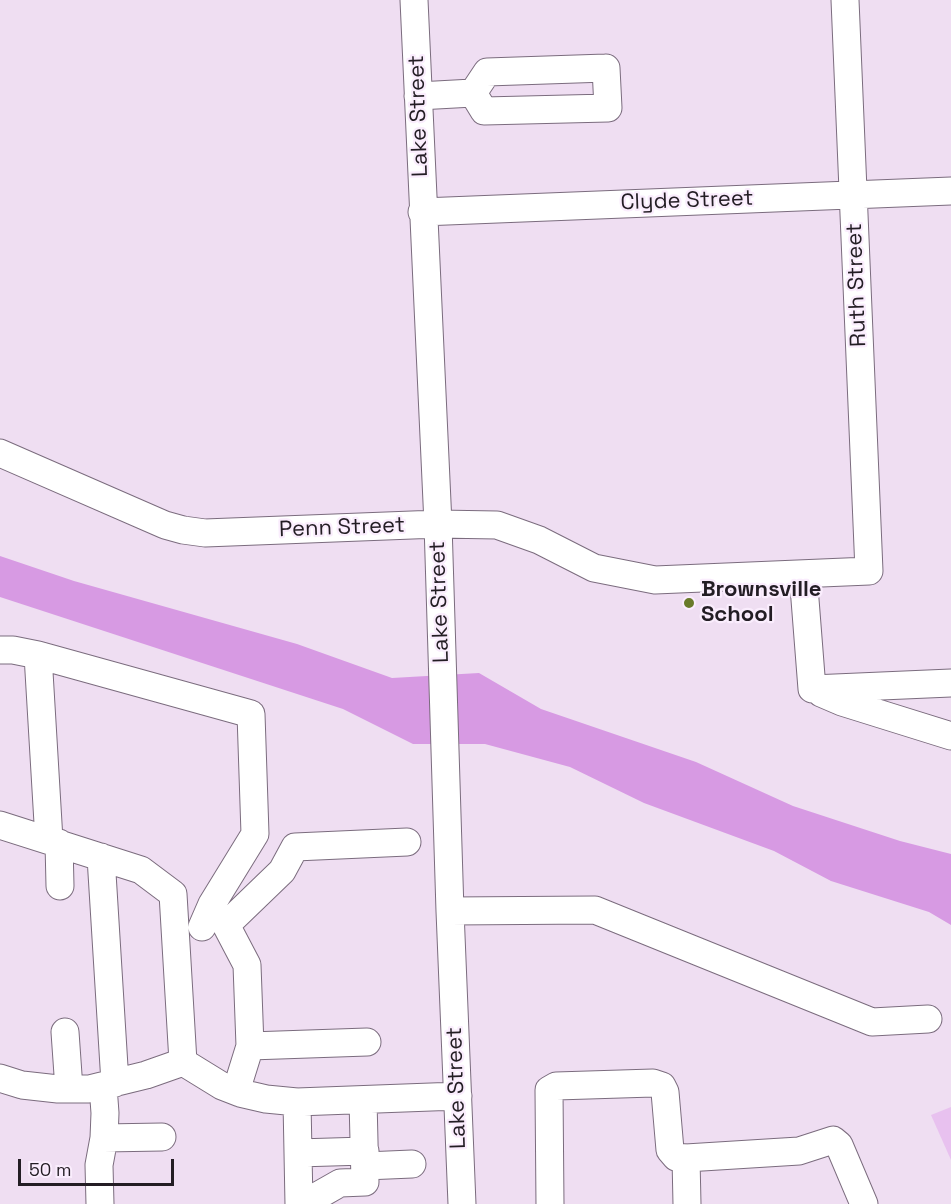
<!DOCTYPE html>
<html>
<head>
<meta charset="utf-8">
<style>
	body { margin:0 }
	#map { position:relative; width:951px; height:1204px; overflow:hidden; background:#efdef2; font-family:"Space Grotesk",sans-serif }
	canvas { display:block }
	.scale { position:absolute; left:18px; top:1159px; width:156px; height:27px; box-sizing:border-box; border:3px solid #231d24; border-top:0; padding-left:8px; font-size:18px; line-height:21px; white-space:nowrap; color:#231d24; -webkit-text-stroke:4px #faedfd; paint-order:stroke }
</style>
</head>
<body>
<div id="map">
<canvas width="951" height="1204"></canvas>
<div class="scale">50 m</div>
</div>
<script>
const ctx = document.querySelector('canvas').getContext('2d');
ctx.lineJoin = 'round';
function paint(path, color) {
  ctx.fillStyle = color;
  ctx.fill(path, 'evenodd');
}
function poly(rows) {
  const path = new Path2D();
  for (const r of rows) {
    path.moveTo(r[0], r[1]);
    for (let i = 2; i < r.length; i += 2) path.lineTo(r[i], r[i + 1]);
  }
  return path;
}
function stroke(path, color, width, dash) {
  ctx.strokeStyle = color;
  ctx.lineWidth = width;
  ctx.lineCap = dash ? 'butt' : 'round';
  ctx.setLineDash(dash || []);
  ctx.stroke(path);
}
function write(font, color, halo, rows, align = 'center') {
  ctx.font = font + ' "Space Grotesk",sans-serif';
  ctx.lineWidth = 4.5;
  ctx.setLineDash([]);
  ctx.textBaseline = 'middle';
  ctx.strokeStyle = halo;
  ctx.fillStyle = color;
  for (const [text, x, y, turn = 0] of rows) {
    ctx.save();
    ctx.translate(x, y);
    ctx.rotate((+turn || 0) * Math.PI / 180);
    ctx.textAlign = isNaN(turn) ? turn : align;
    if (halo) ctx.strokeText(text, 0, 0);
    ctx.fillText(text, 0, 0);
    ctx.restore();
  }
}
paint(poly([
	[951,1107,951,1160,931,1115]
]), '#e8c1ef');
paint(poly([
	[0,556,74,581,297,644,392,678,479,673,541,709,696,762,793,806,900,841,951,854,951,925,929,912,831,881,774,851,644,803,570,767,485,744,413,744,343,709,0,597]
]), '#d79ae3');
const minor = poly([
	[414,0,438,524,450,911,462,1204],
	[606,68,608,108,484,111,473,93,487,72,606,68],
	[418,96,473,93],
	[422,212,951,191],
	[0,453,165,525,183,530,205,533,438,524,497,525,539,540,594,568,655,580,869,571,845,0],
	[803,574,812,689,951,683],
	[0,650,13,650,38,655],
	[821,693,842,702,951,736],
	[0,825,141,870,173,894,183,1062,222,1086,240,1093,266,1099,297,1102,458,1096],
	[49,840,38,655,251,714,255,834,212,904,202,927],
	[59,843,60,886],
	[101,857,115,1083],
	[450,911,595,910,872,1022,928,1019],
	[65,1032,69,1089],
	[250,1046,247,965,226,925,282,871,295,847,407,842],
	[0,1078,22,1085,58,1089,89,1089,146,1075,183,1062],
	[103,1086,105,1113,104,1138,162,1137],
	[236,1091,250,1046,367,1042],
	[297,1102,298,1153],
	[686,1158,687,1204],
	[365,1166,412,1164],
	[100,1204,99,1165,104,1138],
	[299,1204,298,1153,365,1151],
	[303,1204,340,1183,365,1182,363,1100],
	[550,1204,549,1090,556,1086,653,1083,662,1086,665,1092,670,1150,676,1157,686,1158,799,1151,833,1140,839,1145,864,1204]
]);
stroke(minor, '#7b6c7e', 29);
stroke(minor, '#fff', 27);
for (const [x, y, r, color] of [
	[689,603,6,"#697b2a"]
]) {
  const dot = new Path2D();
  dot.arc(x, y, r, 0, 2 * Math.PI);
  ctx.fillStyle = color;
  ctx.fill(dot);
  stroke(dot, '#faedfd', 2);
}
write('22px', '#231d24', '#faedfd', [
	["Lake Street",419,116,-92],
	["Clyde Street",687,201,-2],
	["Ruth Street",857,285,-92],
	["Penn Street",342,528,-2],
	["Lake Street",440,602,-92],
	["Lake Street",457,1088,-92]
]);
write('bold 22px', '#231d24', '#faedfd', [
	["Brownsville",701,590],
	["School",701,615]
], 'left');
</script>
</body>
</html>
